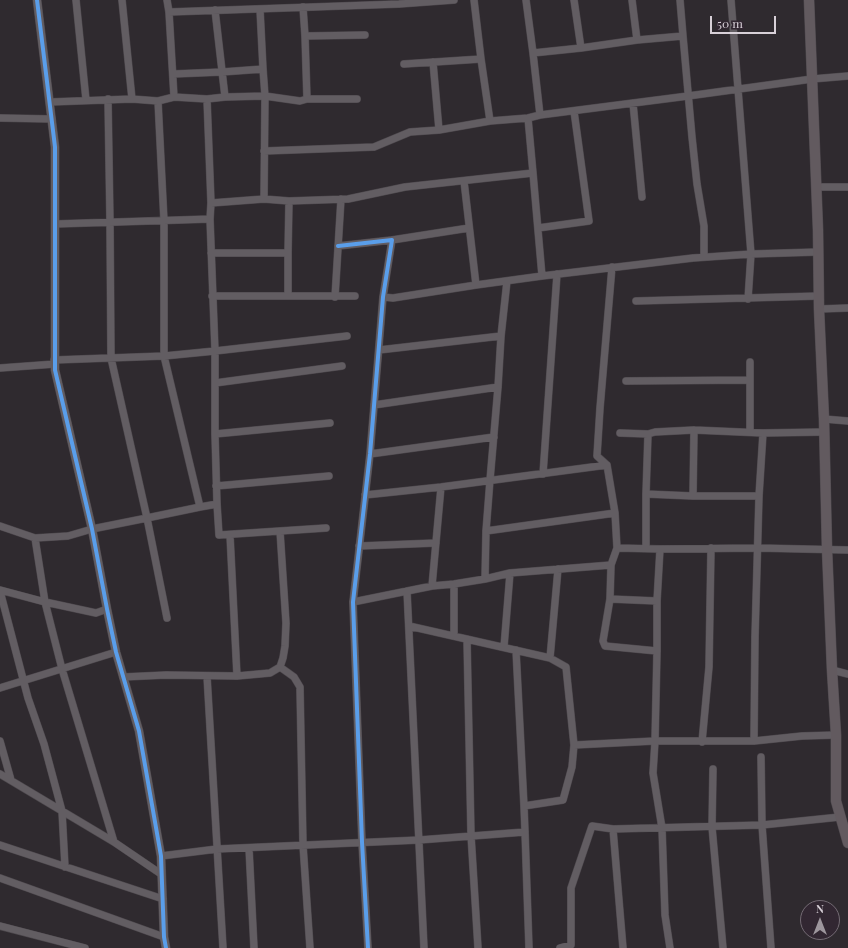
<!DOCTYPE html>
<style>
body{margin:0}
#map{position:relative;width:848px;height:948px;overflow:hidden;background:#2f2a2f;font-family:"Playfair Display",serif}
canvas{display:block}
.north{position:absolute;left:800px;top:900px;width:40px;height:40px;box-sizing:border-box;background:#322732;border:1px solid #746b74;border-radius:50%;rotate:0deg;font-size:11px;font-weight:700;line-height:16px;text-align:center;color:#d8d0d8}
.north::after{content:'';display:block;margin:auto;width:14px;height:18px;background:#9d969d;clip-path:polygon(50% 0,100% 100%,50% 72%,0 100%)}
.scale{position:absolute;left:710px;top:16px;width:66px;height:18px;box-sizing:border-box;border:2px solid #d8d0d8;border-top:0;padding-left:5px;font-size:12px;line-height:14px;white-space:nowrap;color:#d8d0d8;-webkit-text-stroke:3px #322732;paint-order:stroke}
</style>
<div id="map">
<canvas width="848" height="948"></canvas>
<div class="north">N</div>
<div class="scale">50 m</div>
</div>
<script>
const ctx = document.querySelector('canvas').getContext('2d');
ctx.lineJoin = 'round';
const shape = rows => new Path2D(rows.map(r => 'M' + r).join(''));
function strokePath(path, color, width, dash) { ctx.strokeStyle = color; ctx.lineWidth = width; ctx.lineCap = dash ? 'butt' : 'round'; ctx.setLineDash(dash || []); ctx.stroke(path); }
const minor = shape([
 [76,0,86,100],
 [122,0,132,99,158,101,174,97,169,12,399,4,454,0],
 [167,0,169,12],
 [526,0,533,53,540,115,688,96,812,79,848,76],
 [632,0,637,40],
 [731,0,751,254,818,252],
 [303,7,305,36,365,35],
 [215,10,225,97],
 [305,36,307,99],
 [683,36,692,137,697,184,704,226,704,257],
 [581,48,637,40,683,36,680,0],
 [533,53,581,48,574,0],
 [481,59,490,121],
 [433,62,439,130],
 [404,64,481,59,474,0],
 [263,69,265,96,300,101,307,99,357,99],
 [173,74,222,72,263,69,260,9],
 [207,99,211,203],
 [158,101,164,221,164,356,200,507,147,518,167,618],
 [50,102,132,99],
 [633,103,642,197],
 [0,118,52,119],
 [264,151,374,147,410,132,439,130,490,121,528,118,540,115],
 [533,173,542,276,693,258,751,254,748,299],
 [464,181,476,285,542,276],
 [816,187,848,187],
 [264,199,289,201,348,199,405,187,533,173,528,118],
 [210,219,215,351,347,336],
 [55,224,210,219,211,203,264,199,265,96,225,97,207,99,174,97],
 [538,228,589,221,574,111],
 [392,240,469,228],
 [338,246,392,240,383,297,370,454,353,602,362,842,368,948],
 [211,253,288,253,289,201],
 [212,296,355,296],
 [288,296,288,253],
 [335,297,341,199],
 [383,297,393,298,476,285],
 [636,301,819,296],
 [819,309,848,308],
 [379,350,501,336],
 [54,360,164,356,215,351,215,383,342,366],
 [750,362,750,380],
 [0,368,55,364],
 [626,381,750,380,750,432],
 [215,383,215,434,330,423],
 [374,405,498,387],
 [824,419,848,421],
 [620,433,648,434],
 [370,454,494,437],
 [543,474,557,274],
 [216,486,329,476],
 [646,494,648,434,655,432,694,430],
 [365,495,441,487,607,465],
 [693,496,759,496],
 [200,507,217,504,215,434],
 [0,526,35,538,68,536,92,529,147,518,111,358,110,222,108,99],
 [280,531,326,528],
 [486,531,615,513],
 [230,535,237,676],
 [35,538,45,602,62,669,114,842],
 [359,546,436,543],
 [617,548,660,549,758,548,848,550],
 [646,548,646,494,693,496,694,430,763,433],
 [660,549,657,601,657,651,655,741,653,773,662,828,665,915,670,948],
 [611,565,610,599,603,641,605,646,657,651],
 [485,579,486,531,490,480,498,387,501,336,507,281],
 [432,586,441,487],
 [0,590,45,602,96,613,107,609],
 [0,591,28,698,44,744,62,811,65,867],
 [407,591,424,948],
 [610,599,657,601],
 [353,602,432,586,454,584,485,579,510,573,611,565,617,548,615,513,607,465,597,456,600,408,612,267],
 [409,626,550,658,566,667,574,745],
 [454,635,454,584],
 [467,639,471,835,478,948],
 [504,647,510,573],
 [516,650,524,806],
 [550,658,558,569],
 [280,667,294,677,300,687,303,845,310,948],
 [832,670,848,674],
 [207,676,223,948],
 [123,677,166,675,237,676,270,673,280,667,283,658,285,646,286,623,280,531,219,535,217,504],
 [0,688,116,652],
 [0,741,11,780],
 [754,741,755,637,759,496,763,433,824,432],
 [702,742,709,667,711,548],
 [761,757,762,825,771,948],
 [713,769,712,827,723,948],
 [0,774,114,842,161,874],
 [613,829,623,948],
 [525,832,529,948],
 [0,845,163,899],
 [249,848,254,948],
 [161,856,217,849,419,840,525,832,524,806,563,800,572,767,574,745,655,741,754,741,802,736,836,735],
 [0,878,164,937],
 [0,926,85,948],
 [560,948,571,945,571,888,592,826,613,829,762,825,840,817]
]);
const tertiary = shape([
 [37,0,55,147,55,370,92,529,107,609,116,652,139,731,161,856,164,937,166,948]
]);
const secondary = shape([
 [809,0,818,230,819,309,824,419,827,549,832,670,836,735,836,801,848,843]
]);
const cycleway = shape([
 [37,0,55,147,55,370,92,529,107,609,116,652,139,731,161,856,164,937,166,948],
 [338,246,392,240,383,297,370,454,353,602,362,842,368,948]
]);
strokePath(minor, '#4d484d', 8);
strokePath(tertiary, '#4d484d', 9);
strokePath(secondary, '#4d484d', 11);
strokePath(minor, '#625d62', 7);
strokePath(tertiary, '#625d62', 8);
strokePath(secondary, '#625a5f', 10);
strokePath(cycleway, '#5a9eea', 4);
</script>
